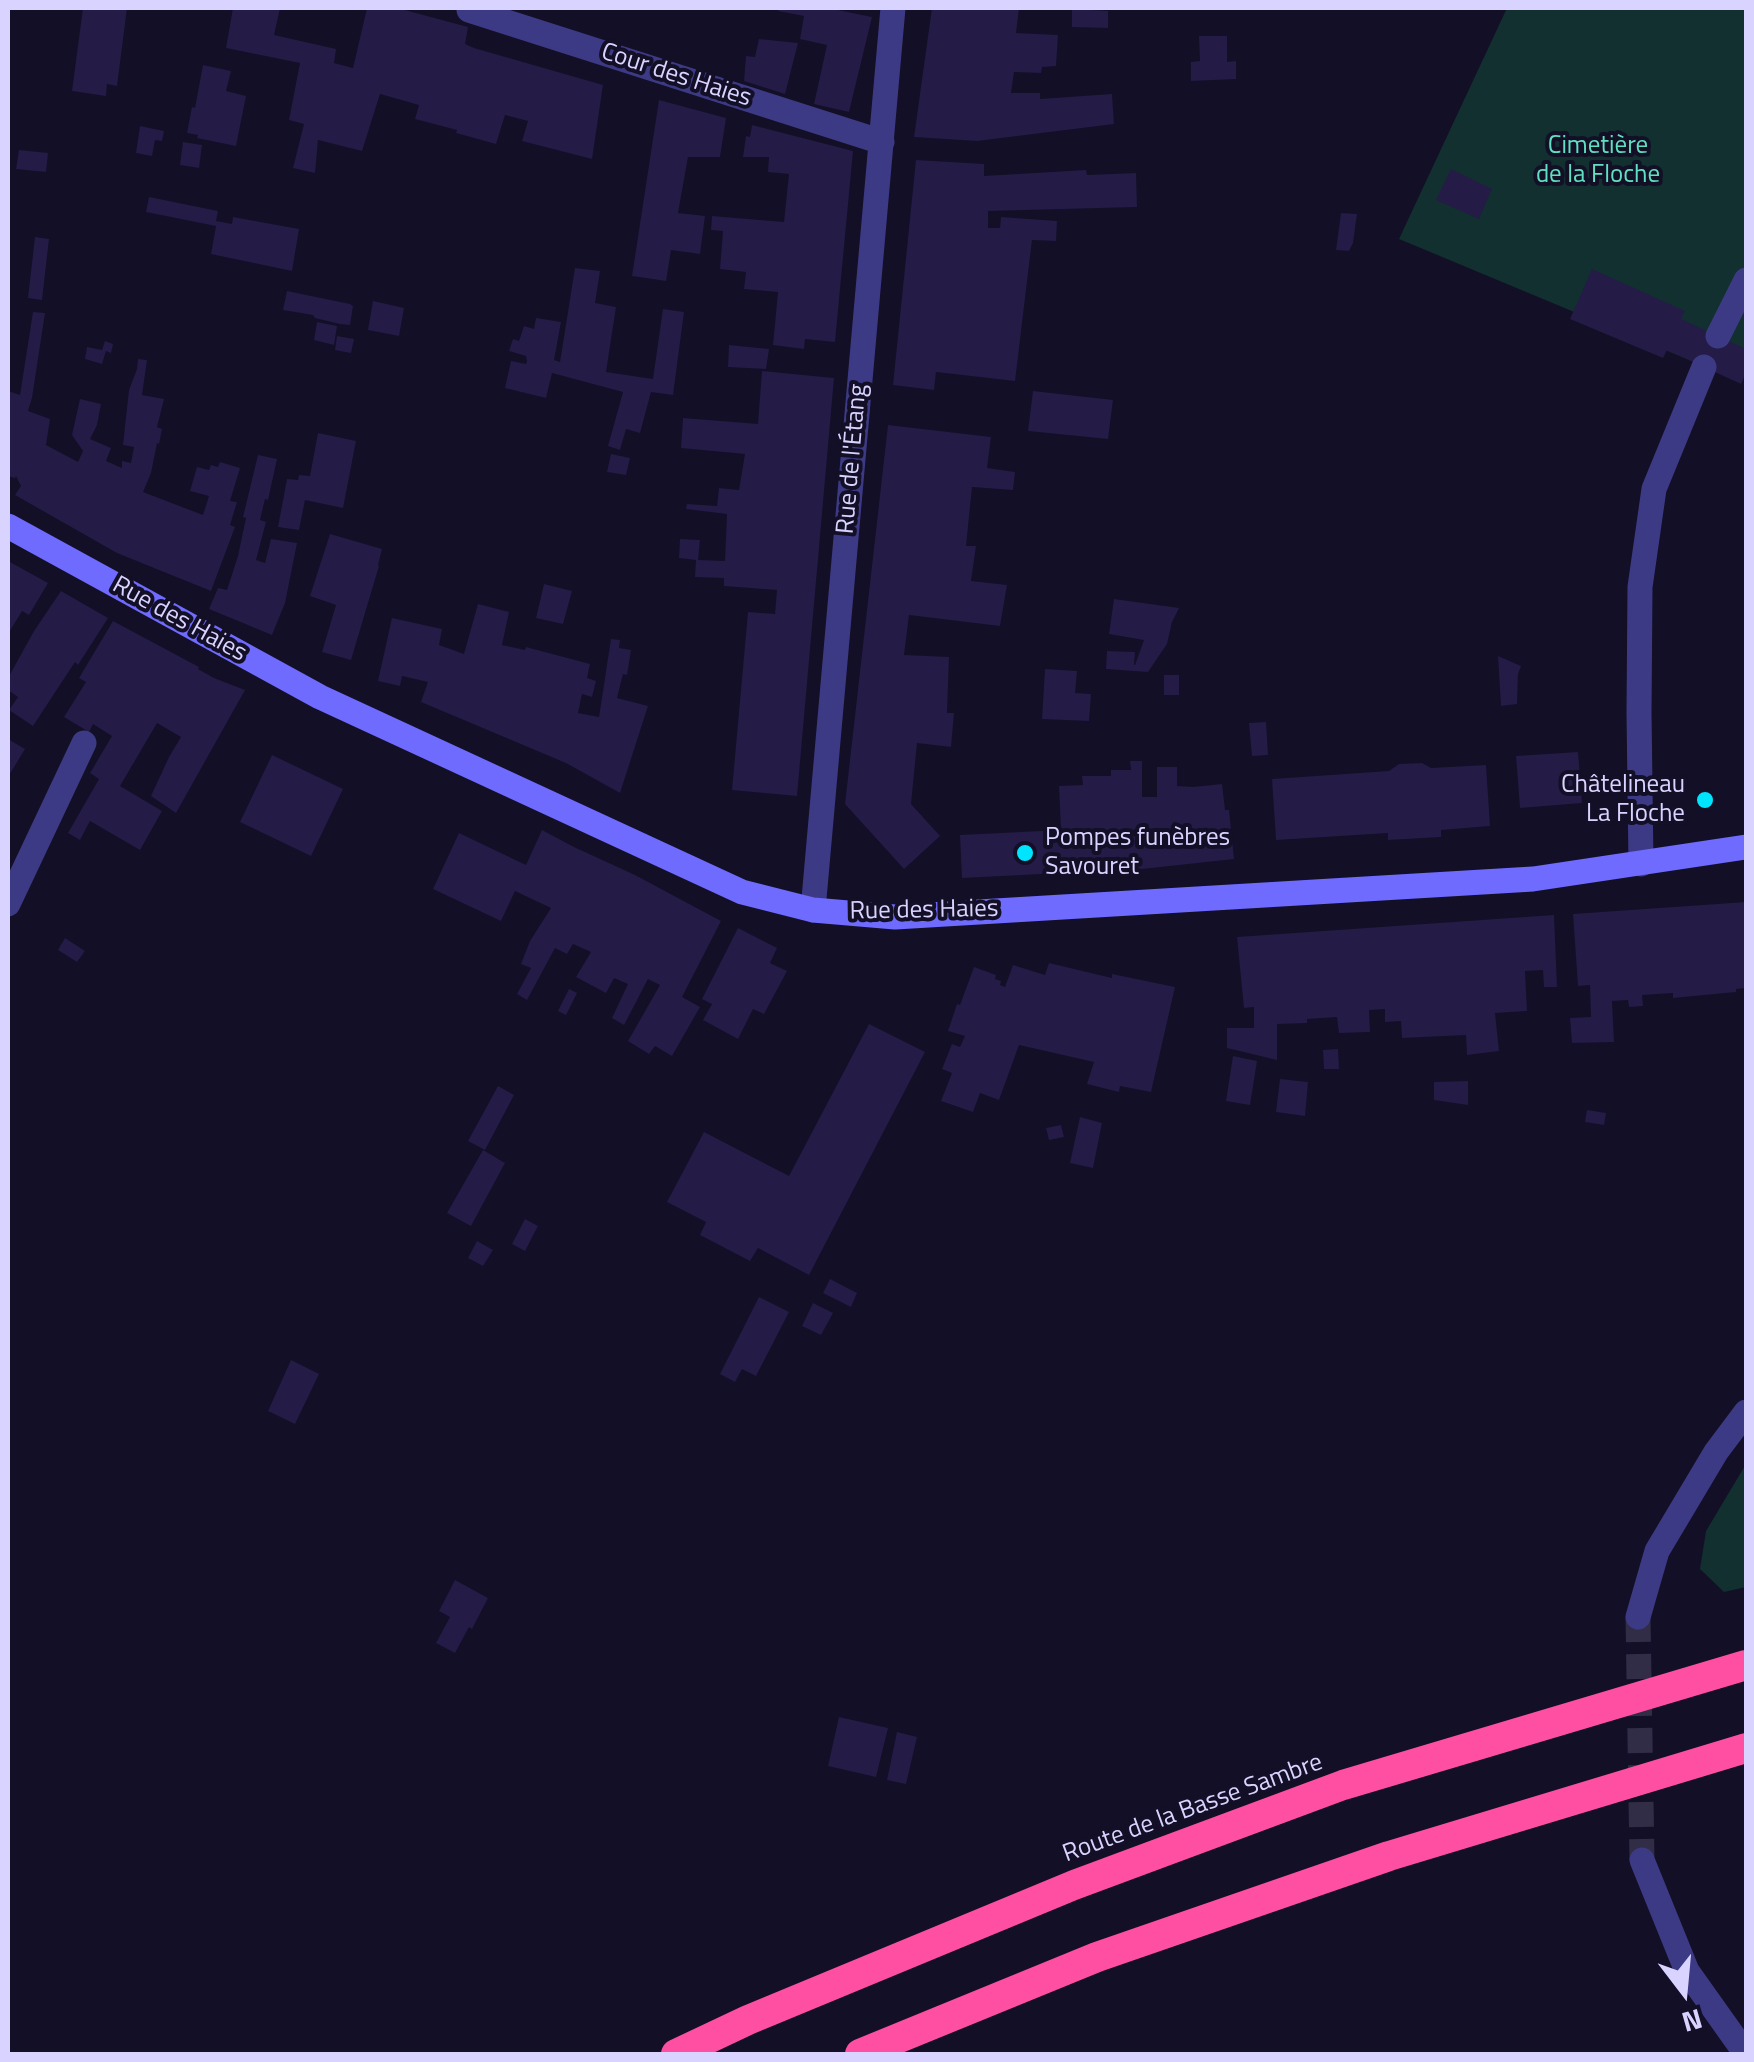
<!DOCTYPE html>
<meta charset="utf-8">
<style>
body{margin:0}
#map{position:relative;width:1754px;height:2062px;overflow:hidden;background:#130f26;font-family:"Titillium Web",sans-serif}
canvas{display:block}
.frame{position:absolute;inset:0;border:10px solid #d9d4ff;pointer-events:none}
.north{position:absolute;left:1634px;top:1942px;width:100px;height:100px;-webkit-text-stroke:8px #130f26;paint-order:stroke;rotate:164deg;font-size:28px;font-weight:700;line-height:40px;text-align:center;color:#d9d4ff}
.north::after{content:'';display:block;margin:auto;width:35px;height:45px;background:#d9d4ff;clip-path:polygon(50% 0,100% 100%,50% 72%,0 100%)}
</style>
<div id="map">
<canvas width="1754" height="2062"></canvas>
<div class="frame"></div>
<div class="north">N</div>
</div>
<script>
const ctx = document.querySelector('canvas').getContext('2d');
ctx.lineJoin = 'round';
function fill(path, color) { ctx.fillStyle = color; ctx.fill(path, 'evenodd'); }
const shape = rows => new Path2D(rows.map(r => 'M' + r).join(''));
function strokePath(path, color, width, dash) { ctx.strokeStyle = color; ctx.lineWidth = width; ctx.lineCap = dash ? 'butt' : 'round'; ctx.setLineDash(dash || []); ctx.stroke(path); }
function label(font, color, halo, rows, align = 'center') {
  ctx.font = font + ' "Titillium Web",sans-serif'; ctx.lineWidth = 8; ctx.setLineDash([]); ctx.textBaseline = 'middle'; ctx.strokeStyle = halo; ctx.fillStyle = color; for (const [text, x, y, turn = 0] of rows) {
    ctx.save(); ctx.translate(x, y); ctx.rotate((+turn || 0) * Math.PI / 180); ctx.textAlign = isNaN(turn) ? turn : align; if (halo) ctx.strokeText(text, 0, 0); ctx.fillText(text, 0, 0); ctx.restore();
  }
}
const green = shape([
 [1507,8,1746,8,1746,370,1742,382,1399,239],
 [1746,1464,1746,1587,1724,1592,1700,1569,1706,1531]
]);
const building = shape([
 [83,8,127,8,117,86,107,84,106,96,72,91],
 [233,8,280,8,274,35,336,49,334,63,353,68,367,8,402,8,401,9,468,27,465,44,474,48,603,85,592,159,522,141,528,121,505,115,496,144,456,133,457,130,415,119,419,105,380,94,362,151,318,140,315,173,293,168,304,124,289,120,300,63,226,48],
 [779,8,828,8,872,17,849,112,814,104,827,45,800,39,804,16,778,11],
 [932,8,1019,8,1016,33,1058,35,1056,66,1042,67,1041,73,1014,72,1011,93,1040,93,1040,99,1112,94,1114,124,977,141,914,137],
 [1072,9,1108,11,1108,28,1072,27],
 [1199,36,1227,36,1227,62,1236,61,1236,79,1191,81,1191,62,1200,61],
 [759,39,798,43,785,94,744,81,746,56,755,57],
 [203,65,231,71,226,91,246,96,236,146,197,138,198,135,187,133,192,107,195,108],
 [659,100,726,118,720,157,688,157,678,213,705,216,700,254,671,250,666,281,632,276],
 [752,125,853,151,835,342,805,339,804,349,773,345,778,292,744,289,746,272,720,269,723,231,711,230,712,216,784,222,789,174,768,172,769,157,743,157,746,136,750,137],
 [140,126,164,131,162,141,155,140,152,156,136,153],
 [183,142,202,145,199,168,180,165],
 [19,150,48,153,46,172,16,169],
 [916,160,984,164,984,176,1086,170,1087,175,1136,173,1137,207,988,211,988,228,1000,228,1001,217,1057,221,1056,241,1032,240,1015,381,936,372,934,390,893,385],
 [1451,169,1492,189,1479,219,1436,200],
 [149,197,218,211,216,221,232,224,233,217,299,229,292,271,211,254,216,226,146,212],
 [1341,213,1357,214,1353,243,1349,251,1336,250],
 [35,237,49,239,42,300,28,298],
 [575,268,600,271,595,303,616,307,606,372,653,379,663,309,684,312,673,395,651,392,640,433,626,429,620,450,608,446,623,392,552,373,546,398,505,388,511,361,526,364,527,361,526,356,509,351,513,339,519,341,524,326,534,329,536,318,561,322,554,360,560,362],
 [1592,269,1685,311,1681,319,1746,349,1746,372,1741,384,1667,350,1663,358,1570,319],
 [287,291,350,304,353,306,350,325,340,324,315,318,313,315,283,310],
 [373,301,404,308,399,336,368,330],
 [33,312,45,313,32,398,28,411,50,419,46,445,78,462,83,451,72,435,80,399,101,404,97,425,90,439,111,448,106,461,122,468,122,461,131,463,134,447,123,445,129,390,137,369,138,359,147,360,142,395,164,399,157,427,162,429,159,444,157,443,151,473,143,492,203,515,209,496,190,491,197,467,209,470,211,465,218,467,220,462,240,468,230,501,237,502,230,525,235,527,211,591,117,553,15,495,21,486,16,476,15,478,8,476,8,391,20,395],
 [317,322,337,326,334,345,314,340],
 [337,336,354,339,351,353,335,350],
 [105,341,113,344,111,353,106,351,102,364,85,359,87,347,102,350],
 [729,345,769,349,766,369,728,367],
 [762,371,834,378,797,796,732,790,748,612,775,614,777,590,724,586,724,578,695,577,696,560,679,558,680,539,700,540,698,560,725,561,727,514,686,509,687,504,717,506,719,488,739,490,745,454,681,448,683,418,758,424],
 [1033,391,1113,400,1108,439,1028,431],
 [888,425,991,437,987,468,1015,472,1013,490,972,487,966,546,976,546,971,581,1007,585,1000,626,909,615,904,655,949,657,947,713,954,713,951,747,917,743,911,804,940,836,904,869,845,804],
 [318,433,356,441,343,508,305,500,299,530,278,527,287,479,298,480,299,475,310,476],
 [611,454,630,458,626,475,607,472],
 [258,455,277,459,268,500,265,499,260,520,266,522,256,560,265,563,271,539,297,543,285,603,272,635,209,609,218,588,227,590,238,556,246,518,243,517],
 [330,534,382,549,378,565,379,566,351,660,322,652,336,605,310,596],
 [8,561,48,583,29,615,22,611,8,634],
 [544,584,572,591,563,624,536,618],
 [61,591,108,618,78,665,75,662,33,726,9,710,18,697,8,690,8,678,34,631],
 [1114,599,1179,608,1172,622,1167,644,1148,672,1106,669,1107,651,1135,652,1134,665,1135,665,1144,640,1109,634],
 [478,604,509,612,502,645,525,650,526,647,590,664,587,678,596,681,592,697,582,694,578,713,599,717,611,639,620,640,619,648,631,650,627,675,623,674,617,698,648,706,620,793,566,763,421,702,428,682,402,676,400,686,378,681,392,618,442,629,439,645,464,654],
 [113,621,199,667,198,669,214,678,245,690,176,813,151,796,169,757,181,737,157,723,120,786,162,811,140,850,90,821,80,840,68,833,99,779,90,773,112,736,93,724,89,732,64,717,86,682,79,678],
 [1498,656,1521,666,1518,674,1517,704,1501,706],
 [1045,669,1077,671,1075,693,1091,694,1089,721,1042,719],
 [1164,675,1179,675,1179,695,1164,695],
 [1266,722,1268,755,1252,756,1249,723],
 [8,739,25,749,8,777],
 [1578,752,1582,803,1520,808,1516,756],
 [272,755,343,789,311,856,240,822],
 [1130,761,1142,761,1142,797,1157,797,1157,767,1177,767,1177,786,1193,787,1222,784,1225,810,1229,810,1234,859,1142,869,962,878,960,835,1061,830,1059,786,1083,785,1082,776,1111,776,1111,770,1131,770],
 [1422,763,1431,768,1486,765,1490,826,1441,830,1441,837,1388,840,1388,833,1276,840,1272,779,1389,771,1399,764],
 [542,830,574,847,635,875,721,921,682,997,700,1007,672,1056,655,1046,649,1054,628,1041,660,985,648,979,624,1025,612,1018,628,984,614,978,606,993,576,977,591,952,573,944,567,954,555,948,527,1000,517,994,531,968,521,964,530,941,551,908,515,891,501,921,433,889,459,833,526,865],
 [1746,902,1746,988,1736,989,1736,992,1673,998,1673,993,1642,995,1643,1006,1629,1007,1628,1000,1612,1001,1614,1042,1572,1043,1570,1018,1591,1017,1590,985,1578,986,1573,914],
 [1554,915,1557,987,1544,987,1543,970,1525,971,1527,1011,1495,1013,1499,1051,1467,1055,1466,1035,1402,1038,1401,1021,1385,1022,1385,1009,1369,1010,1370,1032,1339,1033,1337,1017,1307,1019,1307,1023,1277,1024,1277,1060,1227,1048,1227,1028,1254,1028,1254,1007,1244,1008,1237,937],
 [738,928,777,948,770,963,787,971,764,1014,753,1009,738,1039,703,1020,712,1004,702,999],
 [65,938,85,951,77,962,58,950],
 [1049,963,1112,978,1112,974,1175,987,1151,1092,1120,1086,1119,1092,1087,1084,1094,1062,1019,1045,999,1100,980,1093,973,1112,941,1101,952,1073,942,1069,952,1044,960,1047,965,1036,948,1031,957,1004,960,1005,974,967,996,975,995,979,1001,981,1000,985,1005,987,1013,965,1045,975],
 [569,989,577,993,566,1015,558,1011],
 [869,1024,925,1052,809,1275,758,1248,750,1261,700,1235,706,1222,667,1202,704,1132,789,1176],
 [1338,1049,1339,1069,1324,1069,1323,1050],
 [1233,1056,1257,1061,1250,1105,1226,1101],
 [1280,1079,1308,1082,1305,1116,1276,1112],
 [1468,1081,1468,1105,1434,1100,1434,1082],
 [498,1086,514,1095,485,1150,468,1141],
 [1587,1110,1606,1113,1604,1125,1585,1122],
 [1080,1117,1102,1123,1093,1168,1070,1163],
 [1061,1125,1064,1137,1049,1140,1046,1128],
 [483,1150,505,1163,471,1226,447,1213],
 [525,1219,538,1226,525,1251,512,1244],
 [477,1241,493,1250,483,1266,468,1258],
 [830,1279,857,1293,851,1307,823,1293],
 [759,1297,789,1312,756,1376,742,1369,735,1382,720,1374],
 [813,1303,833,1313,821,1335,802,1326],
 [291,1360,319,1374,295,1424,268,1411],
 [455,1580,488,1598,472,1629,469,1627,455,1653,436,1643,450,1617,439,1611],
 [839,1717,888,1728,876,1777,828,1766],
 [897,1732,917,1737,906,1784,887,1780]
]);
const streetTunnel = shape([
 [1638,1617,1642,1860]
]);
const lane = shape([
 [1718,336,1746,280],
 [1641,864,1639,712,1640,587,1654,489,1704,367],
 [8,904,84,743]
]);
const street = shape([
 [469,10,882,142],
 [813,910,893,8],
 [1638,1617,1657,1551,1716,1452,1746,1412],
 [1642,1860,1687,1971,1746,2054]
]);
const secondary = shape([
 [8,526,320,697,742,892,813,910,895,917,1533,879,1746,847]
]);
const highway = shape([
 [676,2054,748,2020,1074,1885,1343,1785,1746,1665],
 [860,2054,1097,1957,1389,1856,1746,1748]
]);
const markers = [
 [1705,800,10,"#00e5ff"],
 [1025,853,10,"#00e5ff"]
];
const streetNames = [
 ["Cour des Haies",676,76,18],
 ["Rue de l'Étang",853,459,-85],
 ["Rue des Haies",179,620,29],
 ["Rue des Haies",924,911,-1],
 ["Route de la Basse Sambre",1193,1809,-20]
];
const parkNames = [
 ["Cimetière",1598,147],
 ["de la Floche",1598,176]
];
const poiNames = [
 ["Châtelineau",1685,786],
 ["La Floche",1685,815],
 ["Pompes funèbres",1045,839,"left"],
 ["Savouret",1045,868,"left"]
];
fill(green, '#12302f');
fill(building, '#241b47');
strokePath(streetTunnel, '#312d47', 25, [25, 12]);
strokePath(lane, '#3d3a85', 25);
strokePath(street, '#3d3a85', 25);
strokePath(secondary, '#6f6bff', 25);
strokePath(highway, '#ff4fa3', 30);
for (const [x, y, r, color] of markers) { const dot = new Path2D(); dot.arc(x, y, r, 0, 2 * Math.PI); ctx.fillStyle = color; ctx.fill(dot); strokePath(dot, '#130f26', 4); }
label('25px', '#d9d4ff', '#130f26', streetNames);
label('25px', '#5fe0c0', '#130f26', parkNames);
label('25px', '#d9d4ff', '#130f26', poiNames, 'right');
</script>
